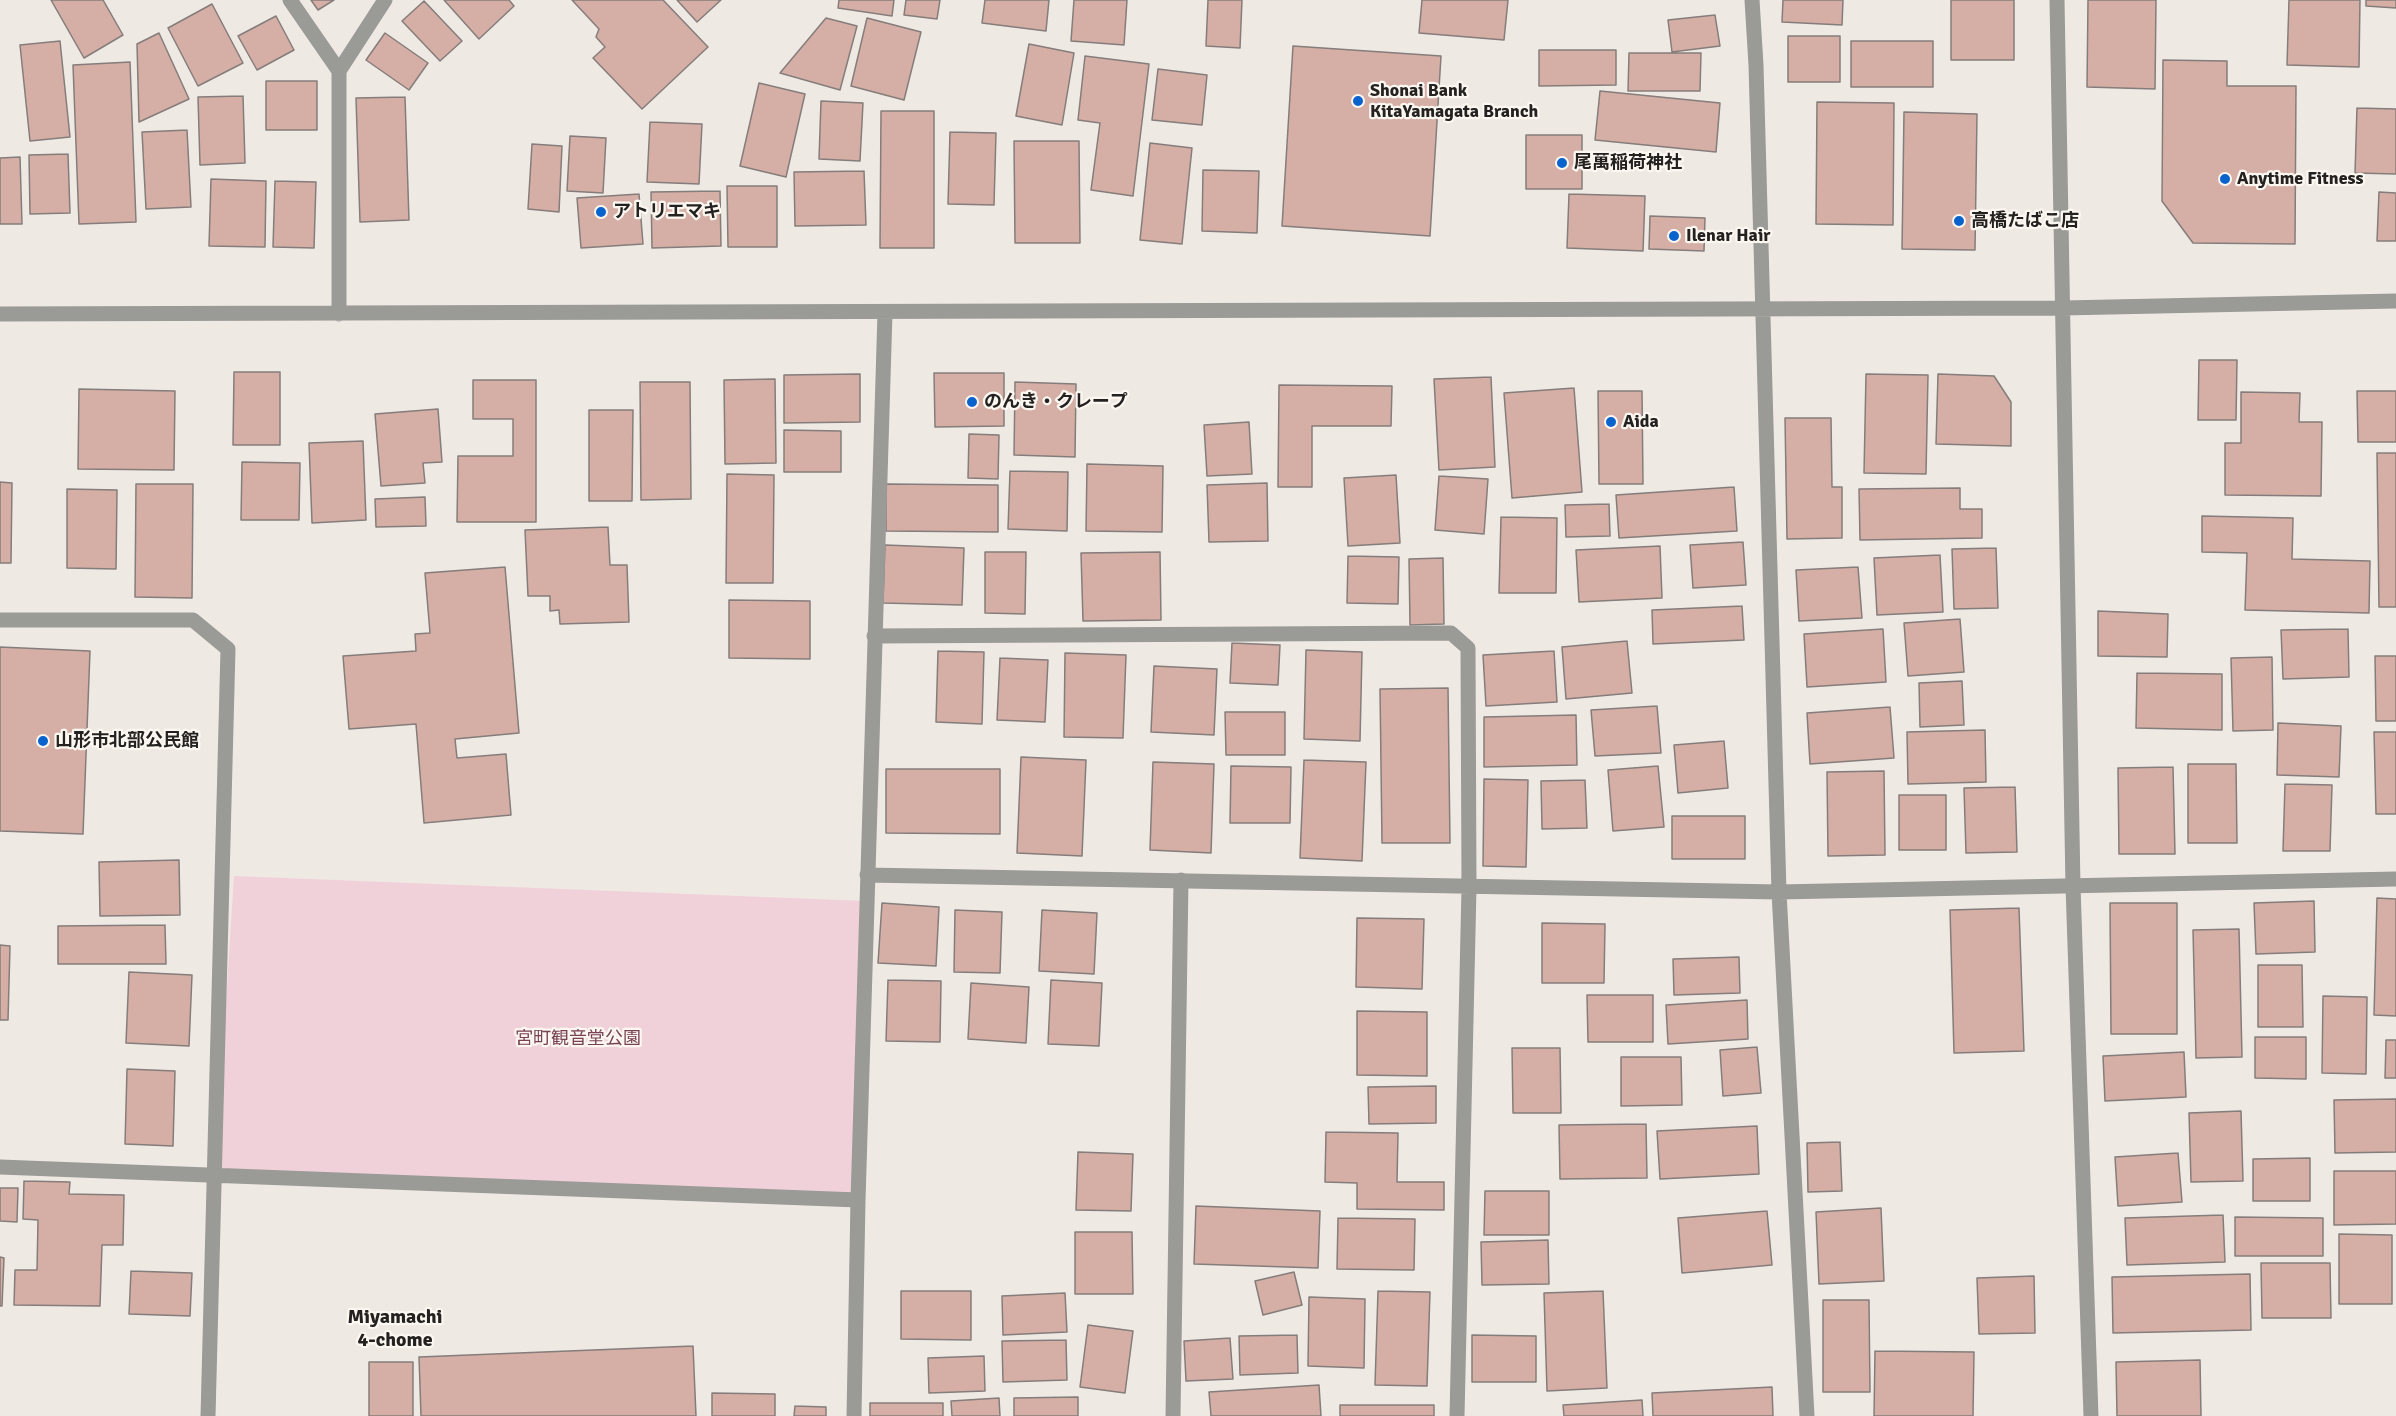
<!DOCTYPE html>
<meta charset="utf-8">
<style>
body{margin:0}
canvas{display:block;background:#efe9e4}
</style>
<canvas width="2396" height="1416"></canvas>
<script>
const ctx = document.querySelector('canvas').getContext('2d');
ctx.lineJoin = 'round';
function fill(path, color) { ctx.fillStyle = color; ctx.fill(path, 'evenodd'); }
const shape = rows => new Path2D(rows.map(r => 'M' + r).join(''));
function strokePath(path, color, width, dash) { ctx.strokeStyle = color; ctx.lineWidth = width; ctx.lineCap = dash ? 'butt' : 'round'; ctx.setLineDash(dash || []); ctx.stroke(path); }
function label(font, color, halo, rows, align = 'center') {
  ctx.font = font + ' Signika,"Noto Sans JP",sans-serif'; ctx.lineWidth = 4.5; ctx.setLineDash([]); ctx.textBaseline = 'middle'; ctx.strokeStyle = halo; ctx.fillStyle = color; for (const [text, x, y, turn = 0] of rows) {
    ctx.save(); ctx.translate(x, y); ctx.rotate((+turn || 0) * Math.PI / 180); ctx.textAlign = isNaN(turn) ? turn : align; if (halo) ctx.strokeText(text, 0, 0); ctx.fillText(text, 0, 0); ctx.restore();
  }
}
const green = shape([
 [234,876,866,901,858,1200,215,1175]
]);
const building = shape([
 [51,0,103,0,123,35,84,58,51,0],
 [311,0,334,0,318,10,311,0],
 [444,0,509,0,514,6,479,39,444,0],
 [572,0,663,0,708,47,642,109,593,58,605,47,596,37,599,29,572,0],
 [677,0,721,0,697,22,677,0],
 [839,0,894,0,892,16,838,8,839,0],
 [906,0,940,0,937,19,904,15,906,0],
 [985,0,1049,0,1046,31,982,23,985,0],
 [1074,0,1127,0,1124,45,1071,41,1074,0],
 [1208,0,1242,0,1240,48,1206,46,1208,0],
 [1422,0,1508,0,1504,40,1419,33,1422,0],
 [1783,0,1843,0,1842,25,1782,22,1783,0],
 [1951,0,2014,0,2014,60,1951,60,1951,0],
 [2088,0,2156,0,2155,89,2087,87,2088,0],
 [2289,0,2360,0,2359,67,2287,65,2289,0],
 [2366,0,2396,0,2396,8,2366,6,2366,0],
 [424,1,462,41,440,61,402,21,424,1],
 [212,4,243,63,198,86,168,28,212,4],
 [1715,15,1720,46,1672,52,1668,20,1715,15],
 [276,16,294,50,257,70,238,36,276,16],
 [826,18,857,26,840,90,780,73,826,18],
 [867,18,921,32,904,100,851,86,867,18],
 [159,33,189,99,139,122,137,44,159,33],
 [385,33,428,63,409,90,366,60,385,33],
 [1788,36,1840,36,1840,82,1788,82,1788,36],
 [60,41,70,137,30,141,20,45,60,41],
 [1851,41,1933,41,1933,87,1851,87,1851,41],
 [1029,44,1074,53,1062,125,1016,116,1029,44],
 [1293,46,1441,56,1430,236,1282,226,1293,46],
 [1539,50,1616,50,1616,85,1539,86,1539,50],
 [1629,53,1701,53,1700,91,1628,91,1629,53],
 [1085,56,1149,64,1133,196,1091,190,1100,123,1078,120,1085,56],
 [2163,60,2227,61,2227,86,2296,86,2295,244,2193,243,2162,201,2163,60],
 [130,62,136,222,79,224,73,65,130,62],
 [1158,69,1207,75,1202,125,1152,120,1158,69],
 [266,81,317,81,317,130,266,130,266,81],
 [759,83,805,94,786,177,740,166,759,83],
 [1600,91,1720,103,1716,152,1595,140,1600,91],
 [243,96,245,163,200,165,198,97,243,96],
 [405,97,409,220,360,222,356,98,405,97],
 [821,101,863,103,860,161,819,159,821,101],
 [1817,102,1894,103,1893,225,1816,224,1817,102],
 [2357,108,2396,109,2396,174,2355,173,2357,108],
 [881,111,934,111,934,248,880,248,881,111],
 [1904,112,1977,114,1975,250,1902,249,1904,112],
 [650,122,702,124,699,184,647,182,650,122],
 [187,130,191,207,146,209,142,132,187,130],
 [950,132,996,133,994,205,948,204,950,132],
 [1526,135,1582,135,1582,189,1526,189,1526,135],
 [570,136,606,138,603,193,567,191,570,136],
 [1014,141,1079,141,1080,243,1015,243,1014,141],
 [1150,143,1192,148,1182,244,1140,240,1150,143],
 [532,144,562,146,559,212,528,209,532,144],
 [68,154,70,213,30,214,29,155,68,154],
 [20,157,22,224,0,224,0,158,20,157],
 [1203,170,1259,171,1257,233,1202,231,1203,170],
 [864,171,866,225,795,226,794,172,864,171],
 [211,179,266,181,265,247,209,246,211,179],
 [275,181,316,182,314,248,273,247,275,181],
 [727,186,777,186,777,247,728,247,727,186],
 [720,191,721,246,652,248,651,192,720,191],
 [2379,192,2396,193,2396,241,2377,241,2379,192],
 [639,194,643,244,581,248,577,198,639,194],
 [1569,194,1645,196,1643,251,1567,248,1569,194],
 [1650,216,1705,218,1704,251,1649,249,1650,216],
 [2199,360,2237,360,2236,420,2198,420,2199,360],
 [234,372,280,372,280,445,233,445,234,372],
 [934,373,1004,373,1004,426,935,427,934,373],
 [860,374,860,422,784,423,784,375,860,374],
 [1866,374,1928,375,1926,474,1864,473,1866,374],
 [1938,374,1994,376,2011,402,2011,446,1936,444,1938,374],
 [1491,377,1495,467,1439,470,1434,379,1491,377],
 [775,379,776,463,725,464,724,380,775,379],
 [473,380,536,380,536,522,457,522,458,456,513,456,513,419,473,419,473,380],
 [640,382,690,382,691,499,641,500,640,382],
 [1015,382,1076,384,1075,457,1014,455,1015,382],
 [1279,385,1392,386,1391,426,1312,426,1312,487,1278,487,1279,385],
 [1574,388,1582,492,1512,498,1504,393,1574,388],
 [79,389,175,391,174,470,78,469,79,389],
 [1598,391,1642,391,1643,484,1599,484,1598,391],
 [2357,391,2396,391,2396,442,2358,442,2357,391],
 [2241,392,2300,393,2299,422,2322,422,2321,496,2225,495,2225,443,2241,443,2241,392],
 [438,409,442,462,423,463,425,483,381,486,375,414,438,409],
 [589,410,633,410,632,501,589,501,589,410],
 [1785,418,1831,418,1832,487,1842,487,1842,538,1787,539,1785,418],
 [1249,422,1252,474,1207,476,1204,425,1249,422],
 [784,430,841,431,841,472,784,472,784,430],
 [969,434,999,435,998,479,968,478,969,434],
 [363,441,366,520,312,523,309,443,363,441],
 [2377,453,2396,453,2396,607,2379,607,2377,453],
 [242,462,300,463,299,520,241,520,242,462],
 [1087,464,1163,466,1162,532,1086,531,1087,464],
 [1010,471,1068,472,1067,531,1008,529,1010,471],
 [727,474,774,475,773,583,726,583,727,474],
 [1396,475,1400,543,1348,546,1344,478,1396,475],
 [1439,476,1488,479,1484,534,1435,530,1439,476],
 [0,482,12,483,11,563,0,563,0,482],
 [1267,483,1268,541,1209,542,1207,485,1267,483],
 [136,484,193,484,192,598,135,597,136,484],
 [886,484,998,485,998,532,886,531,886,484],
 [1734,487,1737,531,1619,538,1616,495,1734,487],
 [1960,488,1960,509,1982,509,1982,538,1860,540,1859,489,1960,488],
 [67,489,117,490,116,569,67,568,67,489],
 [425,497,426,526,376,527,375,499,425,497],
 [1609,504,1610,536,1566,537,1565,505,1609,504],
 [2202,516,2293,518,2292,559,2370,561,2369,613,2245,610,2247,553,2202,552,2202,516],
 [1501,517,1557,518,1556,593,1499,593,1501,517],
 [608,527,610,565,627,565,629,622,560,624,559,610,550,611,550,596,528,596,525,530,608,527],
 [1743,542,1746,585,1693,588,1690,545,1743,542],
 [885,545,964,548,962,605,883,603,885,545],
 [1660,546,1662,598,1579,602,1576,550,1660,546],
 [1996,548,1998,608,1954,609,1952,549,1996,548],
 [985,552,1026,552,1025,614,985,613,985,552],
 [1160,552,1161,620,1083,621,1081,553,1160,552],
 [1940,555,1943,612,1877,615,1874,558,1940,555],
 [1348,556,1399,557,1398,604,1347,603,1348,556],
 [1443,558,1444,624,1410,625,1409,559,1443,558],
 [505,567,519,733,455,739,457,758,506,754,511,815,424,823,416,724,349,729,343,656,416,651,415,634,430,633,425,573,505,567],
 [1858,567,1862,618,1799,621,1796,570,1858,567],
 [729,600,810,601,810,659,729,658,729,600],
 [1742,606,1744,640,1653,644,1652,610,1742,606],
 [2098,611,2168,614,2167,657,2098,656,2098,611],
 [1960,619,1964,672,1908,676,1904,623,1960,619],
 [1883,629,1886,682,1807,687,1804,634,1883,629],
 [2348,629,2349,677,2283,679,2281,630,2348,629],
 [1627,641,1632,693,1566,699,1562,647,1627,641],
 [1232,643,1280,645,1278,685,1230,683,1232,643],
 [0,647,90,651,83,834,0,831,0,647],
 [1306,650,1362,652,1360,741,1304,739,1306,650],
 [938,651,984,652,982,724,936,722,938,651],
 [1554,651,1557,702,1486,706,1483,655,1554,651],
 [1065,653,1126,655,1123,738,1064,737,1065,653],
 [2375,656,2396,656,2396,721,2376,721,2375,656],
 [2272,657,2273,730,2233,731,2231,658,2272,657],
 [1000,658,1048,660,1045,722,997,720,1000,658],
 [1154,666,1217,669,1214,735,1151,732,1154,666],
 [2137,673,2222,674,2222,730,2136,728,2137,673],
 [1962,681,1964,725,1920,727,1919,683,1962,681],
 [1448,688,1450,843,1382,843,1380,689,1448,688],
 [1657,706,1661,753,1595,756,1591,710,1657,706],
 [1890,707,1894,758,1810,764,1807,713,1890,707],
 [1225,712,1285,712,1285,755,1226,755,1225,712],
 [1576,715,1577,765,1484,767,1484,717,1576,715],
 [2278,723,2341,726,2339,777,2277,775,2278,723],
 [1985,730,1986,782,1908,784,1907,732,1985,730],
 [2374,732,2396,732,2396,814,2376,814,2374,732],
 [1724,741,1728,788,1678,793,1674,745,1724,741],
 [1021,757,1086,760,1082,856,1017,853,1021,757],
 [1304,760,1366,762,1362,861,1300,858,1304,760],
 [1153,762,1214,764,1211,853,1150,850,1153,762],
 [2188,764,2236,764,2237,843,2188,843,2188,764],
 [1231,766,1291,767,1290,823,1230,823,1231,766],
 [1658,766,1664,827,1613,831,1608,770,1658,766],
 [2173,767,2175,854,2119,854,2118,768,2173,767],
 [886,769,1000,769,1000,834,886,833,886,769],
 [1884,771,1885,855,1828,856,1827,772,1884,771],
 [1484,779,1528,780,1526,867,1483,866,1484,779],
 [1585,780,1587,828,1542,829,1541,781,1585,780],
 [2285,784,2332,785,2330,851,2283,851,2285,784],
 [2015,787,2017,852,1966,853,1964,788,2015,787],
 [1899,795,1946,795,1946,850,1899,850,1899,795],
 [1672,816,1745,816,1745,859,1672,859,1672,816],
 [179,860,180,915,100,916,99,862,179,860],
 [2377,898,2396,899,2396,1016,2374,1015,2377,898],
 [2314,901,2315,952,2256,954,2254,903,2314,901],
 [882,903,939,907,936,966,878,963,882,903],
 [2110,903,2177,903,2177,1034,2111,1034,2110,903],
 [2019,908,2024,1051,1954,1053,1950,910,2019,908],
 [955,910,1002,912,1000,973,954,972,955,910],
 [1042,910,1097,913,1094,974,1039,971,1042,910],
 [1357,918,1424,919,1422,989,1356,987,1357,918],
 [1542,923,1605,924,1604,983,1542,983,1542,923],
 [165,925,166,964,58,964,58,926,165,925],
 [2239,929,2242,1057,2196,1058,2193,930,2239,929],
 [0,945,10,946,8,1020,0,1020,0,945],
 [1739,957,1740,993,1674,995,1673,959,1739,957],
 [2258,965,2302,965,2303,1027,2258,1027,2258,965],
 [129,972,192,975,189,1046,126,1043,129,972],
 [888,980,941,981,940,1042,886,1041,888,980],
 [1051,980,1102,983,1099,1046,1048,1044,1051,980],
 [971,983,1029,987,1026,1043,968,1039,971,983],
 [1587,995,1653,995,1653,1042,1588,1042,1587,995],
 [2323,996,2367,997,2366,1074,2322,1073,2323,996],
 [1747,1000,1748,1039,1668,1044,1666,1005,1747,1000],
 [1357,1011,1427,1012,1427,1076,1357,1075,1357,1011],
 [2255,1037,2306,1037,2306,1079,2255,1078,2255,1037],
 [2386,1040,2396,1040,2396,1078,2385,1078,2386,1040],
 [1757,1047,1761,1093,1723,1096,1720,1050,1757,1047],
 [1512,1048,1560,1048,1561,1113,1513,1113,1512,1048],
 [2184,1052,2186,1097,2105,1101,2103,1056,2184,1052],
 [1621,1057,1681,1057,1682,1105,1621,1106,1621,1057],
 [127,1069,175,1071,173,1146,125,1144,127,1069],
 [1436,1086,1436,1123,1369,1124,1368,1087,1436,1086],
 [2396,1099,2396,1152,2335,1153,2334,1100,2396,1099],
 [2241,1111,2243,1181,2191,1182,2189,1113,2241,1111],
 [1646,1124,1647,1178,1560,1179,1559,1125,1646,1124],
 [1757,1126,1759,1174,1660,1179,1657,1131,1757,1126],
 [1326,1132,1398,1133,1397,1182,1444,1182,1444,1210,1357,1209,1357,1183,1325,1182,1326,1132],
 [1840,1142,1842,1191,1808,1192,1807,1143,1840,1142],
 [1078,1152,1133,1154,1131,1211,1076,1210,1078,1152],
 [2178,1153,2182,1202,2118,1206,2115,1157,2178,1153],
 [2310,1158,2310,1201,2253,1201,2253,1159,2310,1158],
 [2334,1171,2396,1171,2396,1224,2334,1225,2334,1171],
 [24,1181,70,1182,69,1194,124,1195,123,1245,102,1245,100,1306,14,1305,15,1270,37,1270,38,1220,23,1219,24,1181],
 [0,1188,18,1188,17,1222,0,1221,0,1188],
 [1485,1191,1549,1191,1549,1235,1484,1235,1485,1191],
 [1196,1206,1320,1211,1318,1268,1194,1264,1196,1206],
 [1881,1208,1884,1281,1819,1284,1816,1212,1881,1208],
 [1767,1211,1772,1265,1682,1273,1678,1218,1767,1211],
 [2223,1215,2225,1262,2127,1265,2125,1218,2223,1215],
 [2235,1217,2323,1218,2323,1256,2235,1256,2235,1217],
 [1338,1218,1415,1219,1414,1270,1337,1269,1338,1218],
 [1075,1232,1132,1232,1133,1294,1075,1294,1075,1232],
 [2339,1234,2392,1235,2392,1304,2339,1304,2339,1234],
 [1548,1240,1549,1284,1482,1285,1481,1242,1548,1240],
 [0,1257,4,1258,2,1306,0,1306,0,1257],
 [2261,1263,2330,1263,2331,1318,2262,1318,2261,1263],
 [131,1271,192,1273,190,1316,129,1314,131,1271],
 [1294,1272,1302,1305,1263,1315,1255,1281,1294,1272],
 [2250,1274,2251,1330,2113,1333,2112,1277,2250,1274],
 [2034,1276,2035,1333,1979,1334,1977,1278,2034,1276],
 [901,1291,971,1291,971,1340,901,1339,901,1291],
 [1378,1291,1430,1292,1427,1386,1375,1385,1378,1291],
 [1603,1291,1607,1388,1547,1391,1544,1293,1603,1291],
 [1065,1293,1067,1332,1003,1335,1002,1296,1065,1293],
 [1309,1297,1365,1299,1364,1368,1308,1366,1309,1297],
 [1823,1300,1869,1300,1870,1392,1823,1392,1823,1300],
 [1088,1325,1133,1331,1125,1393,1080,1387,1088,1325],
 [1297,1335,1298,1373,1240,1375,1239,1336,1297,1335],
 [1472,1335,1536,1336,1536,1382,1472,1382,1472,1335],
 [1230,1338,1233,1379,1186,1381,1184,1341,1230,1338],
 [1066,1340,1067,1380,1003,1382,1002,1341,1066,1340],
 [693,1346,696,1416,421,1416,419,1357,693,1346],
 [1875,1351,1974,1352,1973,1416,1874,1416,1875,1351],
 [984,1356,985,1391,929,1393,928,1358,984,1356],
 [2200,1360,2201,1416,2117,1416,2116,1362,2200,1360],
 [369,1362,413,1362,413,1416,369,1416,369,1362],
 [1319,1385,1321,1416,1211,1416,1209,1392,1319,1385],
 [1772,1387,1773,1416,1653,1416,1652,1393,1772,1387],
 [712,1393,775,1394,775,1416,712,1416,712,1393],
 [1078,1397,1078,1416,1014,1416,1014,1398,1078,1397],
 [999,1398,1000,1416,952,1416,951,1401,999,1398],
 [1642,1400,1643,1416,1564,1416,1563,1405,1642,1400],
 [870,1403,943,1403,943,1416,870,1416,870,1403],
 [1340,1405,1434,1405,1434,1416,1340,1416,1340,1405],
 [795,1406,826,1407,826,1416,794,1416,795,1406]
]);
const minor = shape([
 [290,0,339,71,339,314],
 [1752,0,1756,65,1779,892,1807,1416],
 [2057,0,2073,886,2091,1416],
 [339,71,385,0],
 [0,314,2063,308,2396,301],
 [0,620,193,620,228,649,208,1416],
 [874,636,1451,633,1468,648,1469,888,1457,1416],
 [867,875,1779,892,2396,879],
 [0,1167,858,1200],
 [854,1416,858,1200,885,313],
 [1173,1416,1181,880]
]);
const markers = [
 [1358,101,6,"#0963cc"],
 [1562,163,6,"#0963cc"],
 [2225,179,6,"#0963cc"],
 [601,212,6,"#0963cc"],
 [1959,221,6,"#0963cc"],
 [1674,236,6,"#0963cc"],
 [972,402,6,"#0963cc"],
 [1611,422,6,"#0963cc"],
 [43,741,6,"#0963cc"]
];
const poiNames = [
 ["Shonai Bank",1370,91],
 ["KitaYamagata Branch",1370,112],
 ["尾萬稲荷神社",1574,163],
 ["Anytime Fitness",2237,179],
 ["アトリエマキ",613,212],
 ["高橋たばこ店",1971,221],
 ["Ilenar Hair",1686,236],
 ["のんき・クレープ",984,402],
 ["Aida",1623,422],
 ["山形市北部公民館",55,741]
];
const parkNames = [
 ["宮町観音堂公園",578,1039]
];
const neighbourhoodNames = [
 ["Miyamachi",395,1318],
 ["4-chome",395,1341]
];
fill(green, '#f1d1d9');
fill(building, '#d5aea5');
strokePath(building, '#857d7b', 1.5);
strokePath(minor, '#9a9a97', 15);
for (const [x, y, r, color] of markers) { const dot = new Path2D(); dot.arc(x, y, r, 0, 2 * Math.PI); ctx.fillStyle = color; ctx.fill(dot); strokePath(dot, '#fdf7f1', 2); }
label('bold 18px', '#242220', '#fdf7f1', poiNames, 'left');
label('18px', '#784254', '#fdf7f1', parkNames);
label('bold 20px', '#242220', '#fdf7f1', neighbourhoodNames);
</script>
